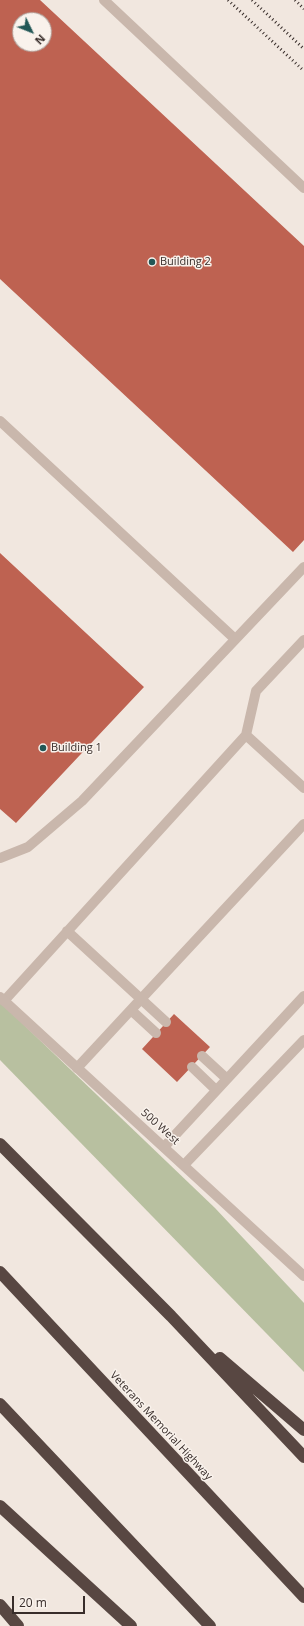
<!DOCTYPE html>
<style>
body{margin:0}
#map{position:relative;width:304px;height:1626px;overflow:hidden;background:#f1e7df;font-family:"Open Sans",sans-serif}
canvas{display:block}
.north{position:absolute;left:12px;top:12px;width:40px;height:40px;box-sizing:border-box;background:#f9f2ec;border:1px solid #aca39e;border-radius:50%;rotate:133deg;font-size:11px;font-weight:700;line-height:16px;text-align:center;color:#382d2a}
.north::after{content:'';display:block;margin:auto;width:14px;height:18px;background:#225756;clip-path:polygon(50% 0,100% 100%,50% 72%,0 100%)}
.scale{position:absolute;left:12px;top:1596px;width:73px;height:18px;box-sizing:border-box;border:2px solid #382d2a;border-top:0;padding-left:5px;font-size:12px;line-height:14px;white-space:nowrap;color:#382d2a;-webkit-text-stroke:3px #f9f2ec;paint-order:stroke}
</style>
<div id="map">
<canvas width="304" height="1626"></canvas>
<div class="north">N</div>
<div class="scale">20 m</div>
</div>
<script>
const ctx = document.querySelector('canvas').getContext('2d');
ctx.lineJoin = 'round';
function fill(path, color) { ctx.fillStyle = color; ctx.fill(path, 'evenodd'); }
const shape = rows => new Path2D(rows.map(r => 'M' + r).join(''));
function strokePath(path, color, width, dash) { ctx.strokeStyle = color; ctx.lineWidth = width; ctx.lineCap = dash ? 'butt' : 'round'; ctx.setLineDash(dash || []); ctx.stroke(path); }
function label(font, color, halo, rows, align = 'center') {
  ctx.font = font + ' "Open Sans",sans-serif'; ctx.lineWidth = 3; ctx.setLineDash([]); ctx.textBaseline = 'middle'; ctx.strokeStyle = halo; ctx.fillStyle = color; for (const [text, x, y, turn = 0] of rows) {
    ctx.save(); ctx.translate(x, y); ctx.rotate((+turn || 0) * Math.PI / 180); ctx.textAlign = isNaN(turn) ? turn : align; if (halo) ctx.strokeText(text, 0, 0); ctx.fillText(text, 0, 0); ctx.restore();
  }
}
const green = shape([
 [0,1002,215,1208,304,1303,304,1372,0,1060]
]);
const building = shape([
 [0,0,40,0,304,246,304,540,293,552,0,279],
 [20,20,44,20,44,44,20,44],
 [0,553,144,687,16,823,0,809],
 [174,1014,210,1047,177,1082,142,1049]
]);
const service = shape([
 [104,0,304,188],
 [0,421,235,639],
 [246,735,256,691,304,640],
 [0,858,28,847,82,801,304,567],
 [67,931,141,999,77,1068],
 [4,1001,246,735,304,788],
 [131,1010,156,1033],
 [166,1022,141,999,304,824],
 [202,1056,227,1079],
 [192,1067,216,1090],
 [164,1147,304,996],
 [184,1165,304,1040]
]);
const minor = shape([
 [0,997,304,1276]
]);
const motorway = shape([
 [0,1144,171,1316,304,1457],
 [0,1272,304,1597],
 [220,1358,304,1430],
 [0,1404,210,1626],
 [0,1506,131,1626],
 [0,1605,18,1626]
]);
const rail = shape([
 [228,0,304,71],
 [252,0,304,49],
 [295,0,304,9]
]);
const markers = [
 [152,262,4,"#225756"],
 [43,748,4,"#225756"]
];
const poiNames = [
 ["Building 2",160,262],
 ["Building 1",51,748]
];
const streetNames = [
 ["500 West",160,1127,42],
 ["Veterans Memorial Highway",161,1426,47]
];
fill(green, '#b8c0a0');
fill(building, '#be6251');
strokePath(service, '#c9b7ac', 10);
strokePath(minor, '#c9b7ac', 10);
strokePath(motorway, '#584742', 12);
strokePath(rail, '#382d2a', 3, [1, 3]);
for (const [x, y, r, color] of markers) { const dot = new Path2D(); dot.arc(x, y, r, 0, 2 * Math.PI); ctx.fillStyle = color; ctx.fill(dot); strokePath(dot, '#f9f2ec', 1.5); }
label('11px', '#382d2a', '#f9f2ec', poiNames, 'left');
label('11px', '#382d2a', '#f9f2ec', streetNames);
</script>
